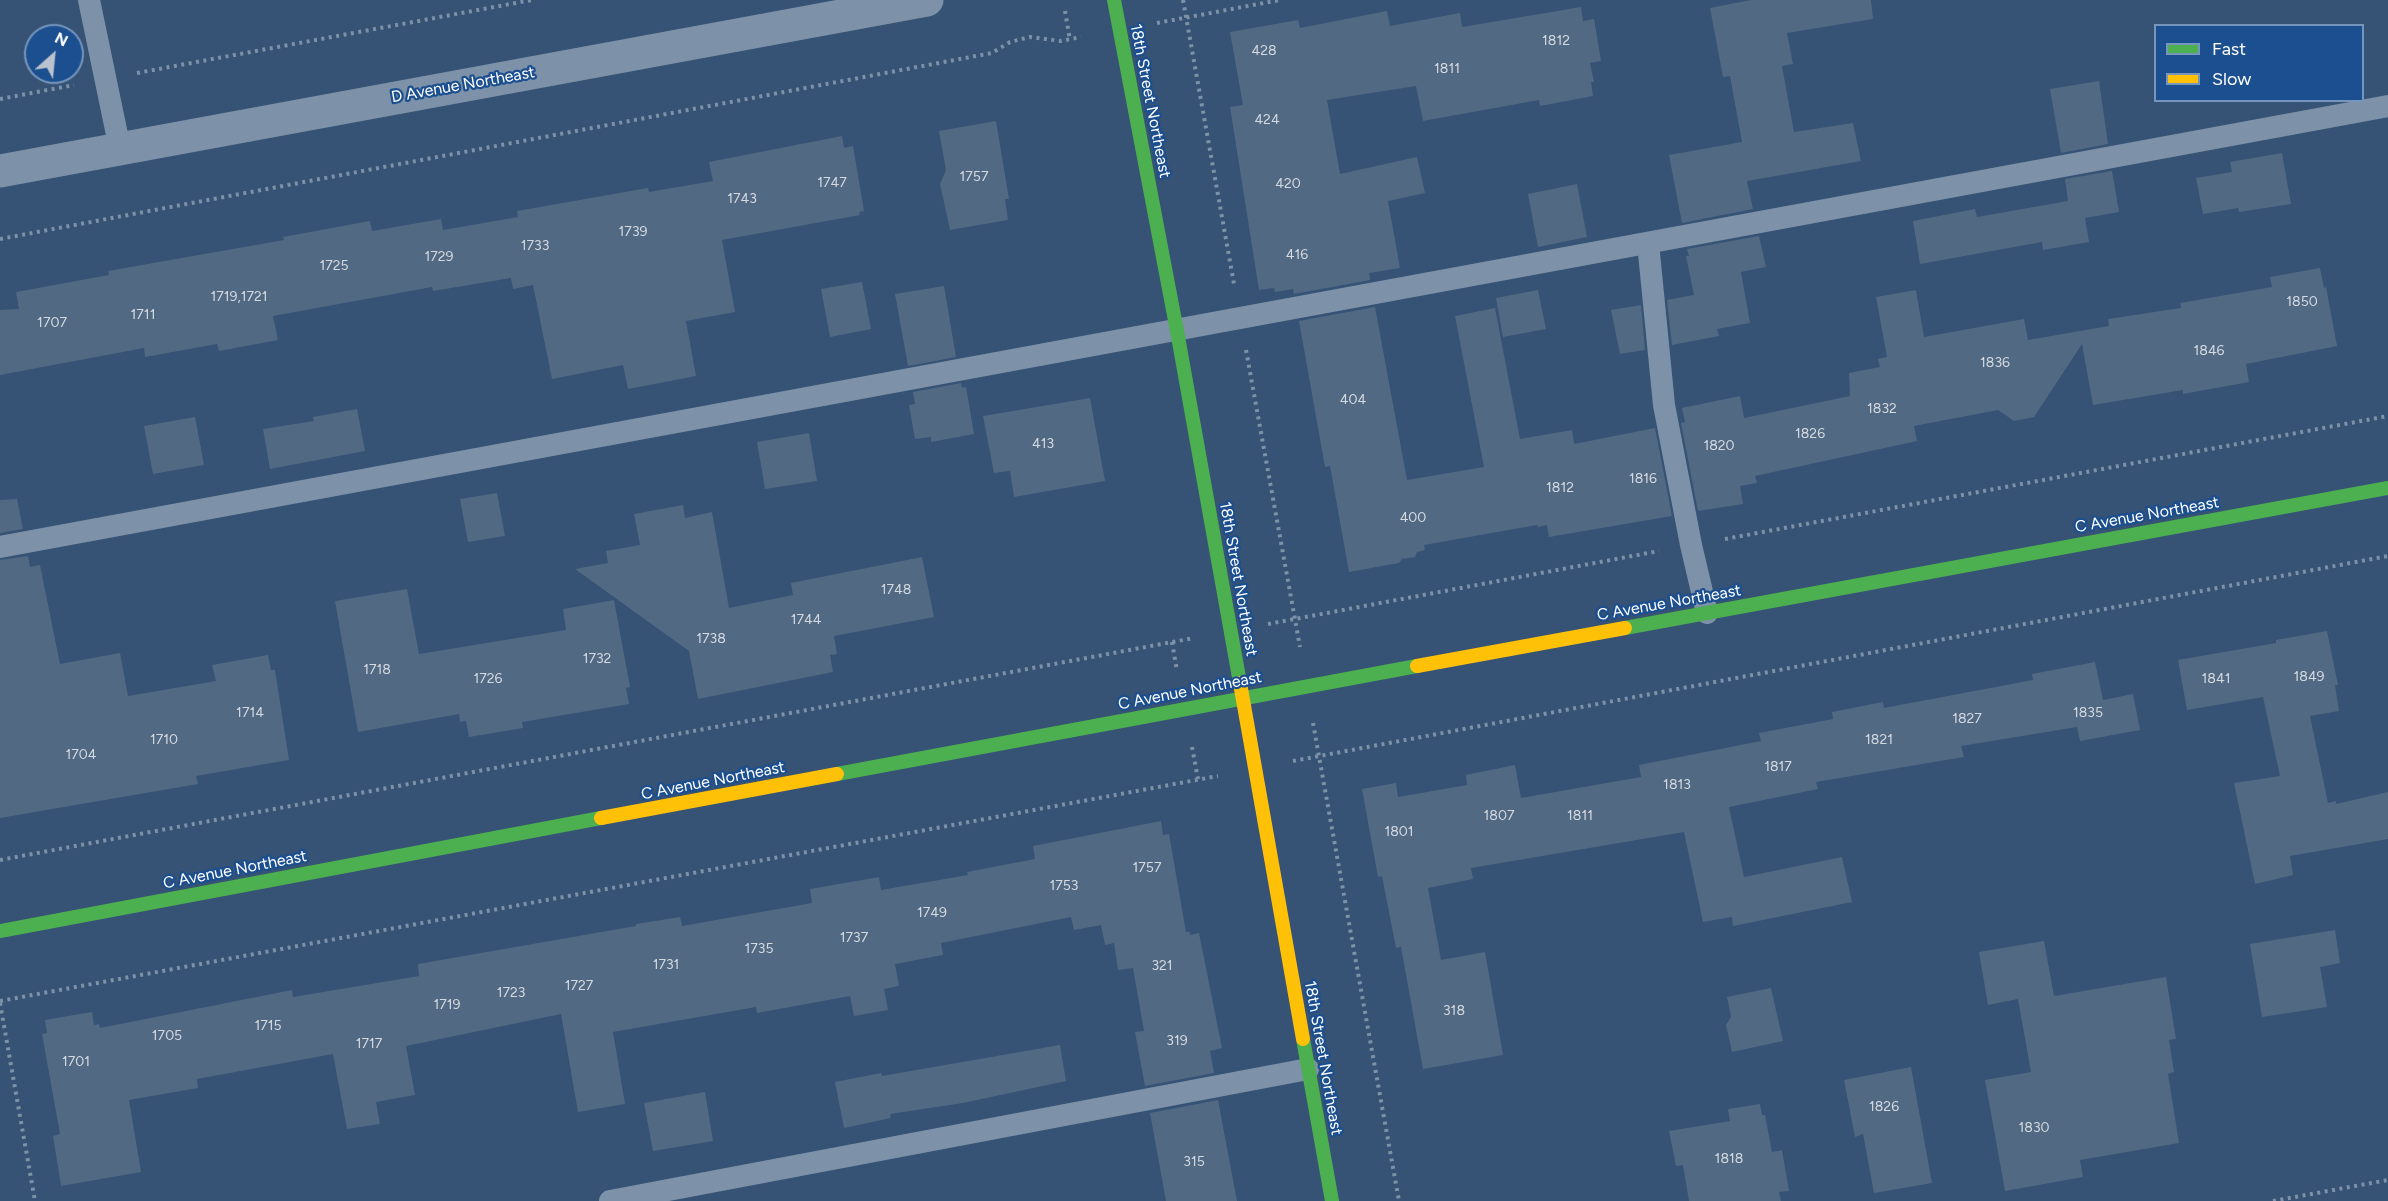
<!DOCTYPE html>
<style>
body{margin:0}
#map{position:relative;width:2388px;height:1201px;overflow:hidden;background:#365274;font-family:Figtree,sans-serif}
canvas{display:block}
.legend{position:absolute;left:2154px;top:24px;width:210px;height:78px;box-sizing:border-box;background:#1b4f8f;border:2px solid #7695bc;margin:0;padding:8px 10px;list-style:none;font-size:18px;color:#fff}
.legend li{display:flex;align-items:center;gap:12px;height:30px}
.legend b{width:30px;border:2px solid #7695bc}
.north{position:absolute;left:24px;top:24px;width:60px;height:60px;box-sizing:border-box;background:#1b4f8f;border:2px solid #7695bc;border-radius:50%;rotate:27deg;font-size:16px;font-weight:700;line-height:24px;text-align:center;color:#fff}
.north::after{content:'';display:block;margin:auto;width:21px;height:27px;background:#b9c2ce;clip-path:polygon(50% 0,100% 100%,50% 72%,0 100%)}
</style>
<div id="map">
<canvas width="2388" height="1201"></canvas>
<ul class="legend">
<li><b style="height:8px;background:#4caf50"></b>Fast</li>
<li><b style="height:8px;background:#ffc107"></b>Slow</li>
</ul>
<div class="north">N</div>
</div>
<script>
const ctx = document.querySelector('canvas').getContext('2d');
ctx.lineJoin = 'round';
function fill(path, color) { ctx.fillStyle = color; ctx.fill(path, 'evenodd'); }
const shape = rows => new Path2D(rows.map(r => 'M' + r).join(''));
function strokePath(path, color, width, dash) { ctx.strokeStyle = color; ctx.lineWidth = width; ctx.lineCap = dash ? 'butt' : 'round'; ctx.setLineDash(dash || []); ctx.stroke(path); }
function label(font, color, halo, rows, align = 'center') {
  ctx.font = font + ' Figtree,sans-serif'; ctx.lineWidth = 4.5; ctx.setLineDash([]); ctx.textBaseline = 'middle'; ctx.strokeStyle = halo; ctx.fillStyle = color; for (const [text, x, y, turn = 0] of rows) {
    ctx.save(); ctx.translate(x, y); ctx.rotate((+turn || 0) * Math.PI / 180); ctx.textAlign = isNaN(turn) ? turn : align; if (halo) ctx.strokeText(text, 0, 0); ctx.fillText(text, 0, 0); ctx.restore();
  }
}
const building = shape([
 [1751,0,1871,0,1873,19,1787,33,1793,64,1782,66,1794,132,1853,123,1861,161,1747,181,1753,209,1682,223,1669,155,1742,142,1730,76,1723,77,1710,8],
 [1581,7,1583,21,1594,19,1601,61,1590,63,1594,82,1591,82,1593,96,1540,106,1539,100,1423,121,1416,86,1327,100,1340,174,1417,157,1425,193,1388,201,1400,268,1369,273,1370,280,1294,294,1293,289,1275,292,1274,288,1259,290,1230,107,1243,105,1230,32,1298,20,1300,28,1387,11,1390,26,1460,13,1462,27],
 [2099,81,2108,144,2061,153,2050,89],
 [996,121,1009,199,1005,199,1008,220,950,230,940,184,946,170,939,131],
 [842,136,844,148,853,146,864,211,859,212,860,215,722,240,735,312,686,321,696,376,628,389,623,365,552,379,533,285,513,289,511,278,433,291,432,287,273,316,278,340,219,351,217,344,145,357,144,348,0,375,0,310,19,309,16,292,109,275,108,271,284,240,283,237,370,221,372,231,441,219,443,230,518,217,517,211,648,188,649,192,713,181,709,162],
 [2282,153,2291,204,2239,212,2238,208,2203,214,2196,178,2232,172,2230,162],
 [2112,171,2119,212,2085,218,2089,242,2043,250,2042,242,1920,264,1913,221,1975,209,1977,217,2068,201,2065,179],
 [1577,184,1587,237,1538,247,1528,194],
 [1759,236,1766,267,1741,272,1750,323,1717,329,1719,336,1672,345,1667,300,1694,295,1686,256,1689,256,1687,249],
 [2320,268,2324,288,2326,287,2337,346,2246,364,2249,382,2183,394,2183,390,2093,405,2082,344,2034,417,2014,421,1998,410,1914,426,1917,441,1755,476,1757,483,1740,486,1743,504,1698,511,1681,423,1685,422,1682,408,1740,396,1744,418,1850,396,1849,373,1880,367,1878,359,1887,357,1876,297,1916,290,1924,337,2024,319,2028,340,2109,326,2108,319,2181,308,2180,303,2272,287,2270,277],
 [862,282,871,329,830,337,821,289],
 [944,286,956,357,908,366,895,294],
 [1538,290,1546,329,1503,337,1496,298],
 [1641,305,1645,350,1620,354,1611,310],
 [1375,307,1407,480,1484,467,1455,316,1495,308,1520,439,1572,430,1574,444,1655,428,1672,516,1549,537,1547,525,1538,527,1537,525,1424,545,1425,550,1417,552,1415,557,1402,559,1399,563,1349,572,1330,466,1325,467,1299,321],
 [961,383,962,388,966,387,974,434,931,442,931,437,915,439,909,405,915,404,913,392],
 [1090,398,1105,481,1014,497,1010,471,994,473,983,416],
 [357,409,365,451,270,469,263,429,314,421,313,417],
 [195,417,204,465,153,474,144,426],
 [809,433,817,481,765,489,757,442],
 [497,493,505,536,468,542,460,499],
 [17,499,23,529,0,533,0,500],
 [683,505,685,518,712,512,729,608,793,595,791,583,922,557,934,617,834,636,837,654,830,655,833,672,698,699,689,651,575,569,608,563,606,551,640,545,634,514],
 [28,556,30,567,40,565,60,664,120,653,128,696,216,681,212,665,268,655,271,670,275,670,289,760,196,776,198,784,0,818,0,560],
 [407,589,419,654,566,630,563,609,614,600,630,687,626,688,629,704,522,722,523,728,469,737,466,721,460,722,459,714,358,732,335,601],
 [2327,631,2338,685,2335,685,2339,711,2310,716,2328,803,2336,801,2336,804,2388,792,2388,839,2290,856,2293,875,2255,884,2234,783,2280,776,2263,697,2187,710,2178,660,2276,643,2276,640],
 [2095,662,2103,700,2133,694,2140,730,2080,741,2077,727,1961,746,1964,757,1816,782,1818,789,1729,807,1744,877,1842,857,1852,902,1733,926,1732,917,1703,922,1684,832,1471,868,1473,879,1428,888,1441,960,1485,952,1503,1055,1423,1069,1401,947,1396,948,1382,876,1378,877,1362,789,1396,783,1398,797,1467,785,1466,775,1515,765,1521,798,1641,777,1639,765,1761,741,1759,733,1833,719,1832,712,1883,702,1884,708,2033,680,2032,674],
 [1161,821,1163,835,1169,834,1186,932,1190,932,1190,935,1199,933,1222,1048,1210,1051,1214,1073,1145,1086,1135,1032,1144,1031,1133,968,1118,970,1114,943,1105,945,1101,925,1074,930,1071,917,941,943,943,955,895,964,899,986,884,989,888,1010,854,1016,850,996,757,1013,756,1007,613,1032,625,1104,578,1112,561,1014,406,1046,415,1095,376,1102,380,1124,347,1129,333,1054,197,1079,198,1088,129,1100,141,1172,61,1186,53,1136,60,1134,42,1034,47,1033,45,1020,92,1012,94,1025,99,1024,100,1028,292,990,293,997,419,976,418,964,636,926,636,924,680,917,682,926,812,903,810,889,879,877,881,890,968,875,967,872,1035,859,1033,846],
 [2335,930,2340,963,2320,967,2327,1007,2262,1017,2250,944],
 [2044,941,2054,996,2166,977,2176,1039,2169,1040,2174,1072,2168,1074,2179,1143,2080,1160,2083,1177,2005,1191,1985,1080,2031,1072,2018,999,1988,1005,1979,952],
 [1771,988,1783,1041,1732,1052,1726,1025,1731,1017,1727,997],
 [1060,1045,1066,1081,963,1103,890,1114,891,1118,844,1128,835,1082,881,1073,882,1076],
 [1911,1067,1932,1183,1874,1193,1863,1134,1855,1137,1844,1080],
 [705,1092,713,1141,653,1151,644,1103],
 [1218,1100,1237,1201,1166,1201,1150,1113],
 [1760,1104,1762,1115,1765,1115,1772,1152,1782,1150,1789,1191,1779,1192,1781,1201,1689,1201,1683,1165,1676,1166,1669,1131,1730,1121,1728,1109]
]);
const path = shape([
 [1183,0,1234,284],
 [1065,11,1070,40],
 [1157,23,1280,0],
 [137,73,532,0],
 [0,99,74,85],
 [0,239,992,53,1010,42,1030,37,1061,41,1081,37],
 [1246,350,1300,647],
 [1725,539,2388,416],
 [1268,624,1659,551],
 [1172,642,1177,671],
 [1313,723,1399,1201],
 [1192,747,1198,779],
 [1293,761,2388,556],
 [0,860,1194,638],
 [0,1001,1218,776],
 [0,1003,35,1201],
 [2273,1201,2388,1180]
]);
const lane = shape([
 [89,0,120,149],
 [1648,243,1664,405,1691,545,1707,613],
 [0,547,2388,106],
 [610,1201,1308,1069]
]);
const street = shape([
 [0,171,927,0]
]);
const fast = shape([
 [1114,0,1177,331,1240,683],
 [1625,628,2388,488],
 [837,774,1417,666],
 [0,931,601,818],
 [1303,1039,1332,1201]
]);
const slow = shape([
 [1417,666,1625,628],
 [1240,683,1303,1039],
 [601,818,837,774]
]);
const numberNames = [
 ["1812",1556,41],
 ["428",1264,51],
 ["1811",1447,69],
 ["424",1267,120],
 ["1757",974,177],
 ["1747",832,183],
 ["420",1288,184],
 ["1743",742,199],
 ["1739",633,232],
 ["1733",535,246],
 ["416",1297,255],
 ["1729",439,257],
 ["1725",334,266],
 ["1719,1721",239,297],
 ["1850",2302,302],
 ["1711",143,315],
 ["1707",52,323],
 ["1846",2209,351],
 ["1836",1995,363],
 ["404",1353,400],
 ["1832",1882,409],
 ["1826",1810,434],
 ["413",1043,444],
 ["1820",1719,446],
 ["1816",1643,479],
 ["1812",1560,488],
 ["400",1413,518],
 ["1748",896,590],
 ["1744",806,620],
 ["1738",711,639],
 ["1732",597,659],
 ["1718",377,670],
 ["1849",2309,677],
 ["1726",488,679],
 ["1841",2216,679],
 ["1714",250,713],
 ["1835",2088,713],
 ["1827",1967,719],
 ["1710",164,740],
 ["1821",1879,740],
 ["1704",81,755],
 ["1817",1778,767],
 ["1813",1677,785],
 ["1807",1499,816],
 ["1811",1580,816],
 ["1801",1399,832],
 ["1757",1147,868],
 ["1753",1064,886],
 ["1749",932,913],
 ["1737",854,938],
 ["1735",759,949],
 ["1731",666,965],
 ["321",1162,966],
 ["1727",579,986],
 ["1723",511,993],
 ["1719",447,1005],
 ["318",1454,1011],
 ["1715",268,1026],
 ["1705",167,1036],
 ["319",1177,1041],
 ["1717",369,1044],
 ["1701",76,1062],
 ["1826",1884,1107],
 ["1830",2034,1128],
 ["1818",1729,1159],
 ["315",1194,1162]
];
const streetNames = [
 ["D Avenue Northeast",463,85,-10],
 ["18th Street Northeast",1150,101,79],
 ["C Avenue Northeast",2147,515,-10],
 ["18th Street Northeast",1238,579,80],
 ["C Avenue Northeast",1669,603,-10],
 ["C Avenue Northeast",1190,691,-11],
 ["C Avenue Northeast",713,781,-11],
 ["C Avenue Northeast",235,870,-11],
 ["18th Street Northeast",1323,1058,80]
];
fill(building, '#526984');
strokePath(path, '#7d92a8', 4, [3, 4.5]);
strokePath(lane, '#7d92a8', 22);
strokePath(street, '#7d92a8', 33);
strokePath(fast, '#4caf50', 14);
strokePath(slow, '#ffc107', 14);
label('14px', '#d4dae0', null, numberNames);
label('16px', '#fff', '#1b4f8f', streetNames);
</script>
